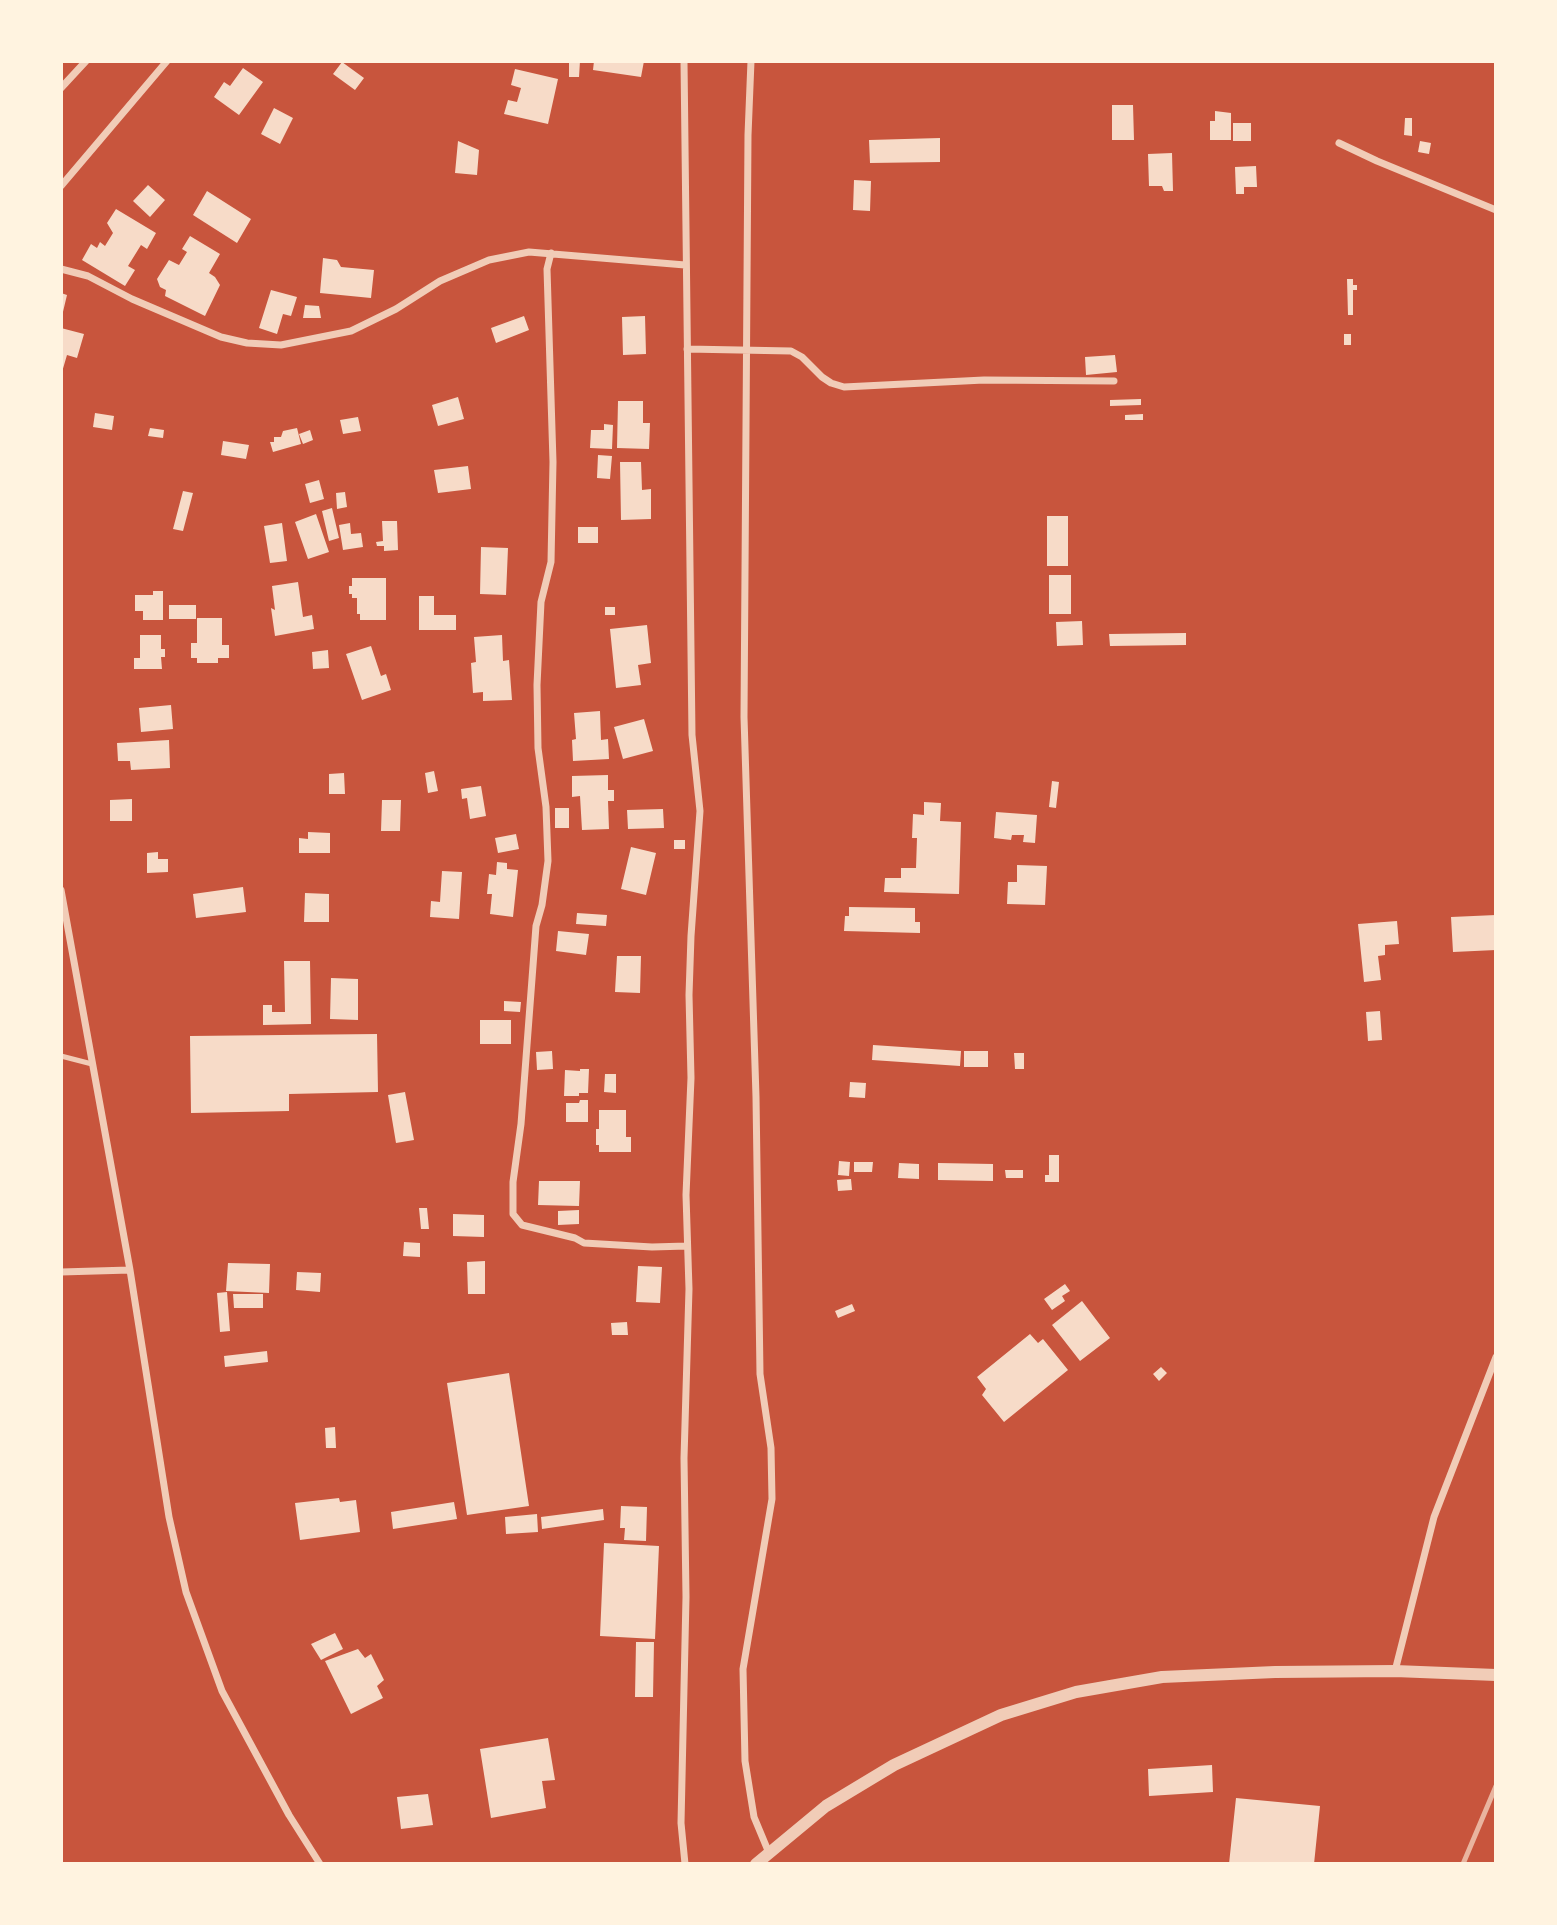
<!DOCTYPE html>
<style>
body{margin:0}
#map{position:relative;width:1557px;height:1925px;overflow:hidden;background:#c8553d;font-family:Poppins,sans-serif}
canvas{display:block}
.frame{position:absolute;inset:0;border:63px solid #fff3e0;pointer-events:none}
</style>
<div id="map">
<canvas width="1557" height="1925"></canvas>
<div class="frame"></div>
</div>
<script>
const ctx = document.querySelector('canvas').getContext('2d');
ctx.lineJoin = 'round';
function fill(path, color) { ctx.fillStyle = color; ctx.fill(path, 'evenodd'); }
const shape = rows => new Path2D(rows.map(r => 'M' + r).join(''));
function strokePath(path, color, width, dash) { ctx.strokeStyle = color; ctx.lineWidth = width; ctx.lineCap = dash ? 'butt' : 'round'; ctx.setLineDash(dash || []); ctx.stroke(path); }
const building = shape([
 [569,61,580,61,579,77,569,77],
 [594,61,644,61,641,77,593,70],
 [342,62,364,78,355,90,333,74],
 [243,68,263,82,239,115,214,97,224,82,230,86],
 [515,69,558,79,548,124,504,114,508,100,517,102,521,88,511,85],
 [1112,105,1133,105,1134,140,1112,140],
 [274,108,293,118,280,144,261,134],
 [1215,111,1231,113,1231,140,1210,140,1210,121,1215,121],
 [1405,118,1412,118,1412,136,1404,135],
 [1233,123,1251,123,1251,141,1233,141],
 [940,138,940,162,870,163,869,140],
 [458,141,479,150,477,175,455,173],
 [1420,141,1431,143,1429,154,1418,152],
 [1172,153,1173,191,1164,191,1162,186,1149,186,1148,154],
 [1256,166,1257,187,1244,187,1244,194,1236,194,1235,167],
 [854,180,871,181,870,211,853,210],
 [148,185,165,200,150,217,133,201],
 [207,191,251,219,237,243,193,215],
 [116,209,156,233,147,249,141,245,128,266,135,270,125,286,82,260,91,244,97,248,100,242,105,246,113,233,107,223],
 [190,236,220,254,209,273,215,277,220,285,205,316,165,296,166,290,160,287,157,279,169,260,179,265,187,252,182,249],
 [323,258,337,260,341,267,374,270,371,298,320,293],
 [1347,279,1353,279,1353,285,1357,285,1357,290,1353,290,1353,315,1348,315],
 [271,290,297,297,291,316,283,314,277,334,259,328],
 [61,293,67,295,62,316,61,316],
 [305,305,319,306,321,318,303,318],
 [524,316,529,330,496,343,491,328],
 [645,316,646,354,623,355,622,317],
 [61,328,84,334,77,358,67,355,62,372],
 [1344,334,1351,334,1351,345,1344,345],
 [1115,355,1117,372,1086,375,1085,357],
 [458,397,464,419,438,426,432,405],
 [1141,399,1141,405,1110,406,1110,400],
 [618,401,643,401,643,423,650,423,649,449,617,448],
 [95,413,114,416,112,430,93,427],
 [1143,414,1143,420,1125,420,1125,415],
 [358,417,361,431,343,434,340,420],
 [604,424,613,425,612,449,590,448,591,430,604,430],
 [150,428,164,430,163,438,148,436],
 [297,428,301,444,273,452,270,442,274,442,274,437,281,437,283,431],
 [310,430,313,440,303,444,299,434],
 [223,441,249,445,246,459,221,455],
 [598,455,612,456,610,479,597,478],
 [620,462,641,462,642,490,651,489,651,519,621,520],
 [468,466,471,489,438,493,434,470],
 [319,480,324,499,310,503,305,484],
 [183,491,193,493,183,531,173,529],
 [345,492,347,507,337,509,336,493],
 [332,508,339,538,329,541,322,511],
 [316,514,329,552,308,559,295,522],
 [1047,516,1068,516,1068,566,1047,566],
 [382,521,397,521,398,550,384,551,384,546,377,546,376,542,383,541],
 [282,523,287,561,270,563,264,526],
 [350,523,351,534,361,533,363,547,343,550,339,525],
 [578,527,598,527,598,543,578,543],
 [481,547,508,548,506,595,480,594],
 [1049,575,1071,575,1071,614,1049,614],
 [352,578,386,578,386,620,360,620,360,614,357,614,357,598,352,598,352,594,349,594,349,586,352,586],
 [298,582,303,617,312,615,314,629,275,636,271,608,275,610,272,586],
 [153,591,163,591,163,620,143,620,143,611,135,611,135,595,153,595],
 [419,596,434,596,434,615,456,615,456,630,419,630],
 [169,605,196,605,196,619,169,619],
 [605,607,615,607,615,615,605,615],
 [197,618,222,618,222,645,229,645,229,658,218,658,218,663,197,663,197,658,191,658,191,643,197,643],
 [1082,621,1083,645,1057,646,1056,622],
 [647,625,651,663,638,665,641,685,616,688,610,629],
 [1186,633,1186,645,1110,646,1109,634],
 [140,635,161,635,161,649,165,649,165,657,161,657,162,669,134,669,134,658,140,658],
 [502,635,503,661,509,660,512,700,483,701,483,692,473,693,471,663,476,662,474,637],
 [371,646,381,676,386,674,391,690,362,700,346,654],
 [328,650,329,668,313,669,312,652],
 [171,705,173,729,141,732,139,708],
 [600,711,601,740,608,739,609,759,573,761,572,740,576,739,574,713],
 [644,719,653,751,623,759,614,727],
 [169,740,170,768,131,770,130,761,118,761,117,743],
 [434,771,438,791,428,793,425,773],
 [344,773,345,794,329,794,329,774],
 [608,775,608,790,614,790,614,801,608,801,609,829,582,830,580,796,572,797,572,776],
 [1052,781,1059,782,1056,808,1049,807],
 [481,786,486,816,470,819,467,798,462,799,461,789],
 [132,799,132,821,110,821,110,800],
 [382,800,401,800,400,831,381,831],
 [924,802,941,803,940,821,961,822,959,894,884,892,885,878,901,878,901,868,916,868,917,838,912,838,913,814,924,815],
 [555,808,569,808,569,828,555,828],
 [663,809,664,828,628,829,627,810],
 [996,812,1037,815,1035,843,1023,842,1024,835,1012,835,1011,840,994,838],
 [308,832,330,833,330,853,299,853,299,838,308,839],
 [516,834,519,849,498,853,495,838],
 [674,840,685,840,685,849,674,849],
 [631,847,656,853,646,895,621,889],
 [158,852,158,859,168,859,168,872,147,873,147,853],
 [497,862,507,863,507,869,518,870,513,917,490,914,492,894,487,894,489,874,496,875],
 [1017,865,1047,866,1045,905,1007,904,1008,882,1017,882],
 [442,871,462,872,459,919,430,917,431,901,440,902],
 [243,887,246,912,196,918,193,894],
 [305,893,329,894,329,922,304,922],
 [849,907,915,908,915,922,920,922,920,933,844,931,845,916,849,916],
 [577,913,607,915,606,926,576,924],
 [1496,915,1496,950,1453,952,1451,917],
 [1397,921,1399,944,1385,945,1385,955,1378,956,1381,980,1364,982,1358,924],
 [558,931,589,934,586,955,556,951],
 [617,956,641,956,640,993,615,992],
 [284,961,310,961,311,1024,263,1025,263,1005,272,1005,272,1012,285,1012],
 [331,978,358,979,358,1020,330,1019],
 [504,1001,521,1002,520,1012,504,1011],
 [1380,1011,1382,1040,1368,1041,1366,1012],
 [480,1020,511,1020,511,1044,480,1044],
 [377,1034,378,1092,289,1094,289,1111,191,1113,190,1036],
 [873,1045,961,1051,960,1066,872,1060],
 [552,1051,553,1069,537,1070,536,1052],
 [964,1051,988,1051,988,1067,964,1067],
 [1014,1053,1024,1053,1024,1069,1015,1069],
 [580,1069,589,1069,588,1093,579,1093,579,1096,564,1096,565,1070,580,1071],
 [605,1074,616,1074,616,1093,604,1092],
 [850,1082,866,1083,865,1098,849,1097],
 [405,1092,414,1140,396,1143,388,1095],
 [580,1100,588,1100,588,1122,566,1122,566,1103,579,1103],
 [599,1110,626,1110,626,1137,631,1137,631,1152,599,1152,599,1145,596,1145,596,1129,599,1129],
 [1049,1155,1059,1155,1059,1182,1045,1182,1045,1175,1049,1175],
 [839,1161,850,1162,849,1176,838,1175],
 [854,1162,873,1162,872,1172,854,1172],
 [899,1163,919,1164,919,1179,898,1178],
 [938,1163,993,1164,993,1181,938,1180],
 [1005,1170,1023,1170,1023,1178,1006,1178],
 [851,1179,852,1190,838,1191,837,1180],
 [539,1181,580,1181,579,1206,538,1205],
 [419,1208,427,1208,429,1229,421,1229],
 [579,1210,579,1224,558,1225,558,1211],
 [453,1214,484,1215,484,1237,453,1236],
 [404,1242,420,1243,420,1257,403,1256],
 [485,1261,485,1294,468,1294,467,1262],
 [228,1263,270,1264,269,1293,226,1291],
 [638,1266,662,1267,660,1303,636,1302],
 [297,1272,321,1273,320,1292,296,1290],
 [1065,1284,1070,1291,1062,1296,1065,1301,1052,1310,1044,1299],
 [227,1292,230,1331,220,1332,217,1293],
 [233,1294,263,1294,263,1308,234,1308],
 [1082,1301,1110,1338,1080,1361,1052,1325],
 [852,1304,855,1311,838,1318,835,1311],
 [627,1322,628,1335,612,1335,611,1323],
 [1030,1334,1038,1343,1043,1339,1068,1370,1004,1422,982,1395,986,1389,977,1377],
 [267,1351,268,1362,225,1367,224,1356],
 [1161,1367,1167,1373,1159,1381,1153,1374],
 [509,1373,529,1506,467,1515,447,1383],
 [335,1427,336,1448,326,1448,325,1428],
 [339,1498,340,1502,356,1500,360,1532,300,1540,295,1503],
 [454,1502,457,1519,393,1529,391,1512],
 [621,1506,647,1507,646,1541,624,1540,625,1528,620,1528],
 [603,1509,604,1520,542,1529,541,1517],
 [537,1514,538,1532,506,1534,505,1517],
 [604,1543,659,1546,655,1639,600,1636],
 [335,1633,343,1649,321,1660,311,1644],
 [636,1642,654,1642,653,1697,635,1697],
 [358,1649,365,1658,371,1654,384,1680,377,1686,383,1698,351,1714,325,1661],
 [548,1738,555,1780,542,1781,546,1808,491,1818,480,1749],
 [1212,1765,1213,1792,1149,1796,1148,1769],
 [428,1794,433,1825,401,1829,397,1797],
 [1236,1798,1320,1806,1314,1864,1229,1864]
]);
const service = shape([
 [61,1056,92,1064]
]);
const minor = shape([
 [684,61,692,735,700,811,691,936,689,995,691,1078,686,1195,689,1289,684,1458,686,1597,681,1823,685,1864],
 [751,61,748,135,744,717,756,1097,760,1374,771,1448,772,1499,743,1669,745,1761,754,1817,769,1853],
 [61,88,86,61],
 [1339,143,1377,161,1496,210],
 [61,186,167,61],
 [551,253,547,269,553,462,551,562,541,602,537,685,538,748,546,807,548,861,542,905,536,926,521,1124,513,1182,513,1214,522,1225,575,1238,584,1243,652,1247,687,1246],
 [61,269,88,276,132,299,221,337,247,343,281,345,351,331,396,309,440,281,489,260,529,252,685,265],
 [687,349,791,351,802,357,822,377,831,383,844,387,984,380,1114,381],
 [61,890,130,1270,169,1517,186,1592,222,1691,289,1815,320,1864],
 [61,1272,130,1270],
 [1395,1671,1434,1517,1496,1357]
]);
const tertiary = shape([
 [756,1864,826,1806,894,1765,1001,1715,1076,1692,1162,1677,1275,1672,1395,1671,1496,1675]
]);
const rail = shape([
 [1463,1864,1496,1786]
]);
fill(building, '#f7dbc8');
strokePath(service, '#f1ccb7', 5);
strokePath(minor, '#f1ccb7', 7);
strokePath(tertiary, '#f1ccb7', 12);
strokePath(rail, '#e9b49f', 5);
</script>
